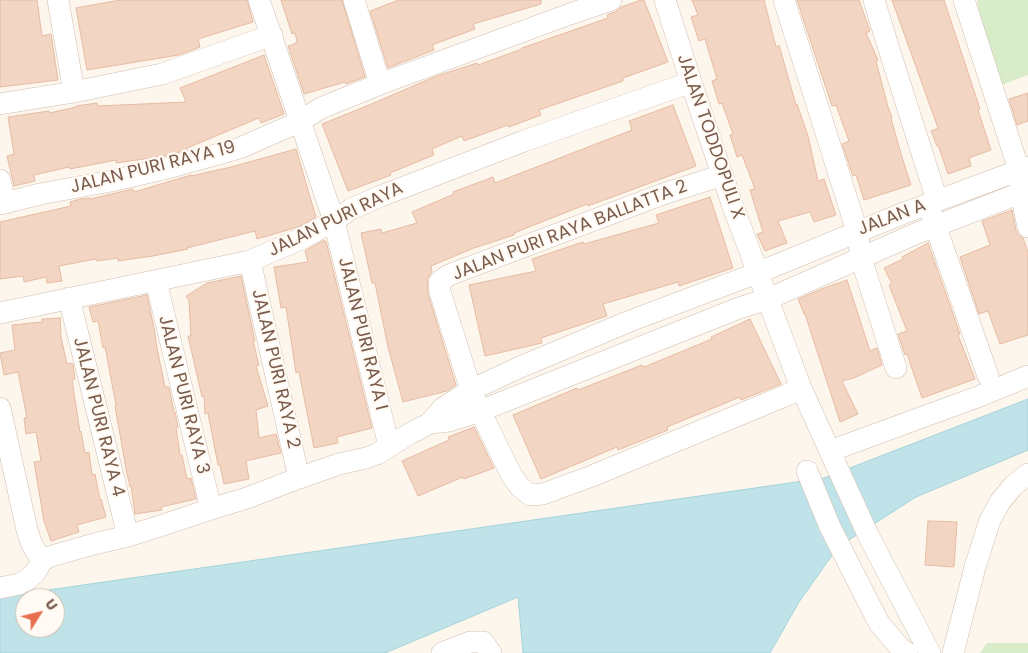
<!DOCTYPE html>
<style>
body{margin:0}
#map{position:relative;width:1028px;height:653px;overflow:hidden;background:#fdf6ec;font-family:Poppins,sans-serif}
canvas{display:block}
.north{position:absolute;left:15px;top:588px;width:50px;height:50px;box-sizing:border-box;background:#fffaf3;border:1px solid #cabbb1;border-radius:50%;rotate:54deg;font-size:14px;font-weight:700;line-height:20px;text-align:center;color:#7a5c4d}
.north::after{content:'';display:block;margin:auto;width:18px;height:22px;background:#e76f51;clip-path:polygon(50% 0,100% 100%,50% 72%,0 100%)}
</style>
<div id="map">
<canvas width="1028" height="653"></canvas>
<div class="north">U</div>
</div>
<script>
const ctx = document.querySelector('canvas').getContext('2d');
ctx.lineJoin = 'round';
function fill(path, color) { ctx.fillStyle = color; ctx.fill(path, 'evenodd'); }
const shape = rows => new Path2D(rows.map(r => 'M' + r).join(''));
function strokePath(path, color, width, dash) { ctx.strokeStyle = color; ctx.lineWidth = width; ctx.lineCap = dash ? 'butt' : 'round'; ctx.setLineDash(dash || []); ctx.stroke(path); }
function label(font, color, halo, rows, align = 'center') {
  ctx.font = font + ' Poppins,sans-serif'; ctx.lineWidth = 4.5; ctx.setLineDash([]); ctx.textBaseline = 'middle'; ctx.strokeStyle = halo; ctx.fillStyle = color; for (const [text, x, y, turn = 0] of rows) {
    ctx.save(); ctx.translate(x, y); ctx.rotate((+turn || 0) * Math.PI / 180); ctx.textAlign = isNaN(turn) ? turn : align; if (halo) ctx.strokeText(text, 0, 0); ctx.fillText(text, 0, 0); ctx.restore();
  }
}
const green = shape([
 [977,0,1028,0,1028,75,993,88],
 [987,643,1028,643,1028,653,980,653]
]);
const water = shape([
 [1028,399,1028,450,916,497,838,547,799,602,770,653,523,653,518,597,385,653,0,653,0,597,824,478,1028,399],
 [25,598,55,598,55,628,25,628,25,598]
]);
const building = shape([
 [0,0,37,0,42,36,51,34,58,80,0,87,0,0],
 [120,0,247,0,253,22,198,39,200,47,179,55,87,70,76,8,120,0],
 [281,0,342,0,365,77,346,84,345,82,304,94,288,46,295,44,295,43,297,42,295,33,292,34,281,0],
 [399,0,541,0,541,4,473,24,475,29,432,45,434,50,388,68,370,11,399,0],
 [641,0,644,0,668,62,623,78,623,81,539,110,541,115,509,127,508,125,464,141,462,136,432,149,434,155,390,173,391,175,348,191,322,124,374,103,434,77,477,63,478,65,522,49,522,48,608,18,607,15,615,12,621,7,641,0],
 [692,0,764,0,776,47,779,45,796,105,797,104,808,136,818,181,824,179,836,215,814,222,810,212,778,221,787,243,765,251,757,234,763,232,750,190,755,189,742,155,737,157,730,135,733,134,722,103,719,104,712,81,717,79,705,39,699,41,691,17,698,15,692,0],
 [797,0,859,0,870,31,866,33,878,60,876,61,888,107,892,118,891,119,902,157,911,185,864,200,856,175,853,176,842,144,849,141,836,105,832,106,797,0],
 [892,0,944,0,980,109,978,110,991,150,969,158,971,166,948,174,938,145,937,146,931,131,938,128,892,0],
 [264,55,284,114,261,123,259,118,187,148,187,150,165,156,116,163,116,160,70,169,69,167,34,175,35,181,14,186,7,156,14,154,8,117,49,111,50,113,76,107,76,106,97,103,98,106,186,102,180,88,264,55],
 [1028,93,1028,121,1017,125,1009,99,1028,93],
 [673,105,696,166,588,206,587,204,514,233,514,235,474,248,431,266,432,272,427,279,428,294,456,385,447,391,403,402,388,347,375,283,372,283,361,233,381,229,382,233,417,223,412,212,454,194,453,192,493,177,495,183,632,130,629,121,673,105],
 [296,149,316,217,298,227,257,239,255,231,187,248,188,249,153,256,118,261,118,258,97,261,96,259,59,266,62,281,47,283,46,277,24,282,23,276,0,279,0,222,71,206,70,202,80,199,90,198,90,199,133,189,134,192,191,175,191,176,231,167,296,149],
 [710,197,733,268,679,286,678,282,603,304,607,316,541,338,542,343,485,356,469,285,536,271,532,259,583,242,584,244,659,223,656,215,710,197],
 [1012,210,1016,230,1019,236,1023,238,1028,252,1028,335,1000,344,988,311,979,314,960,257,990,245,982,221,1012,210],
 [323,241,326,241,372,428,337,437,338,443,314,448,299,372,296,373,286,307,281,308,274,267,308,262,305,251,323,241],
 [928,243,960,334,958,335,975,379,922,398,907,354,905,355,898,334,907,331,889,285,892,284,884,268,903,259,902,257,928,243],
 [241,276,255,341,253,341,259,365,256,366,268,406,256,410,259,438,276,434,281,453,246,461,249,479,224,484,220,465,218,465,208,413,205,414,204,396,202,397,188,336,191,336,189,301,186,296,207,283,241,276],
 [847,280,870,351,877,348,882,365,854,378,842,381,858,414,840,422,805,314,804,314,798,299,824,288,847,280],
 [147,295,154,328,157,348,165,387,169,387,174,412,175,412,178,427,176,428,180,455,182,455,187,479,191,478,196,499,161,507,162,510,135,514,131,486,130,487,126,469,115,406,116,405,105,347,103,348,98,321,93,322,89,307,147,295],
 [60,318,61,337,67,364,72,363,73,364,75,379,72,380,80,432,81,431,85,453,89,452,92,475,95,474,100,500,101,499,106,517,77,525,79,532,51,541,44,521,34,462,41,461,36,432,26,434,24,418,27,418,18,372,4,375,0,353,15,350,12,325,42,322,42,319,60,318],
 [750,319,781,384,741,400,740,397,667,427,668,430,618,450,617,447,541,479,513,415,577,388,578,390,642,365,644,367,712,339,711,337,750,319],
 [474,427,494,468,464,479,463,477,418,496,402,461,449,440,448,437,474,427],
 [928,521,957,522,954,567,925,565,928,521]
]);
const minor = shape([
 [58,0,74,92],
 [259,0,334,221,389,446],
 [354,0,380,84],
 [665,0,691,82,731,201,801,388,869,537,930,653],
 [784,0,857,231,861,258,896,368],
 [874,0,888,46,937,200],
 [964,0,1019,170,1021,193,1028,227],
 [0,104,74,92,162,74,272,35],
 [723,175,663,194,449,275,443,279,439,283,440,292,471,390,480,411,512,476,520,487,530,495,543,494,592,476,787,395,801,388],
 [0,180,5,203],
 [0,204,40,194,111,181,168,168,240,148,301,121,321,108,380,84,570,14,611,0],
 [931,213,988,376],
 [250,261,299,478],
 [156,281,211,509],
 [69,298,128,536],
 [0,313,250,261,303,238,334,221,351,209,381,196,524,141,691,82],
 [0,408,27,530,32,545,42,561],
 [430,423,443,408,471,390,518,368,630,321,757,273,904,213,1028,167],
 [830,451,980,396,1028,376],
 [807,471,830,527,879,623,901,649,907,653],
 [0,588,19,584,27,580,35,573,42,561,48,557,94,544,128,536,160,526,211,509,247,498,299,478,339,464,366,458,377,454,409,434,430,423,449,421,480,411,739,308,768,299,915,234,1028,190],
 [442,653,470,642,483,642,491,653],
 [953,653,975,567,990,520,1000,502,1013,486,1028,474]
]);
const streetNames = [
 ["JALAN TODDOPULI X",710,137,71],
 ["JALAN PURI RAYA 19",153,168,-14],
 ["JALAN A",892,218,-21],
 ["JALAN PURI RAYA",336,220,-26],
 ["JALAN PURI RAYA BALLATTA 2",570,231,-21],
 ["JALAN PURI RAYA I",362,334,76],
 ["JALAN PURI RAYA 2",275,369,77],
 ["JALAN PURI RAYA 3",183,395,76],
 ["JALAN PURI RAYA 4",98,417,76]
];
fill(green, '#d8ecc9');
fill(water, '#bfe3e8');
strokePath(water, '#a5d3da', 1);
fill(building, '#f3d5c3');
strokePath(building, '#e6bba3', 1);
strokePath(minor, '#d1beb0', 22);
strokePath(minor, '#fff', 21);
label('18px', '#7a5c4d', '#fffaf3', streetNames);
</script>
